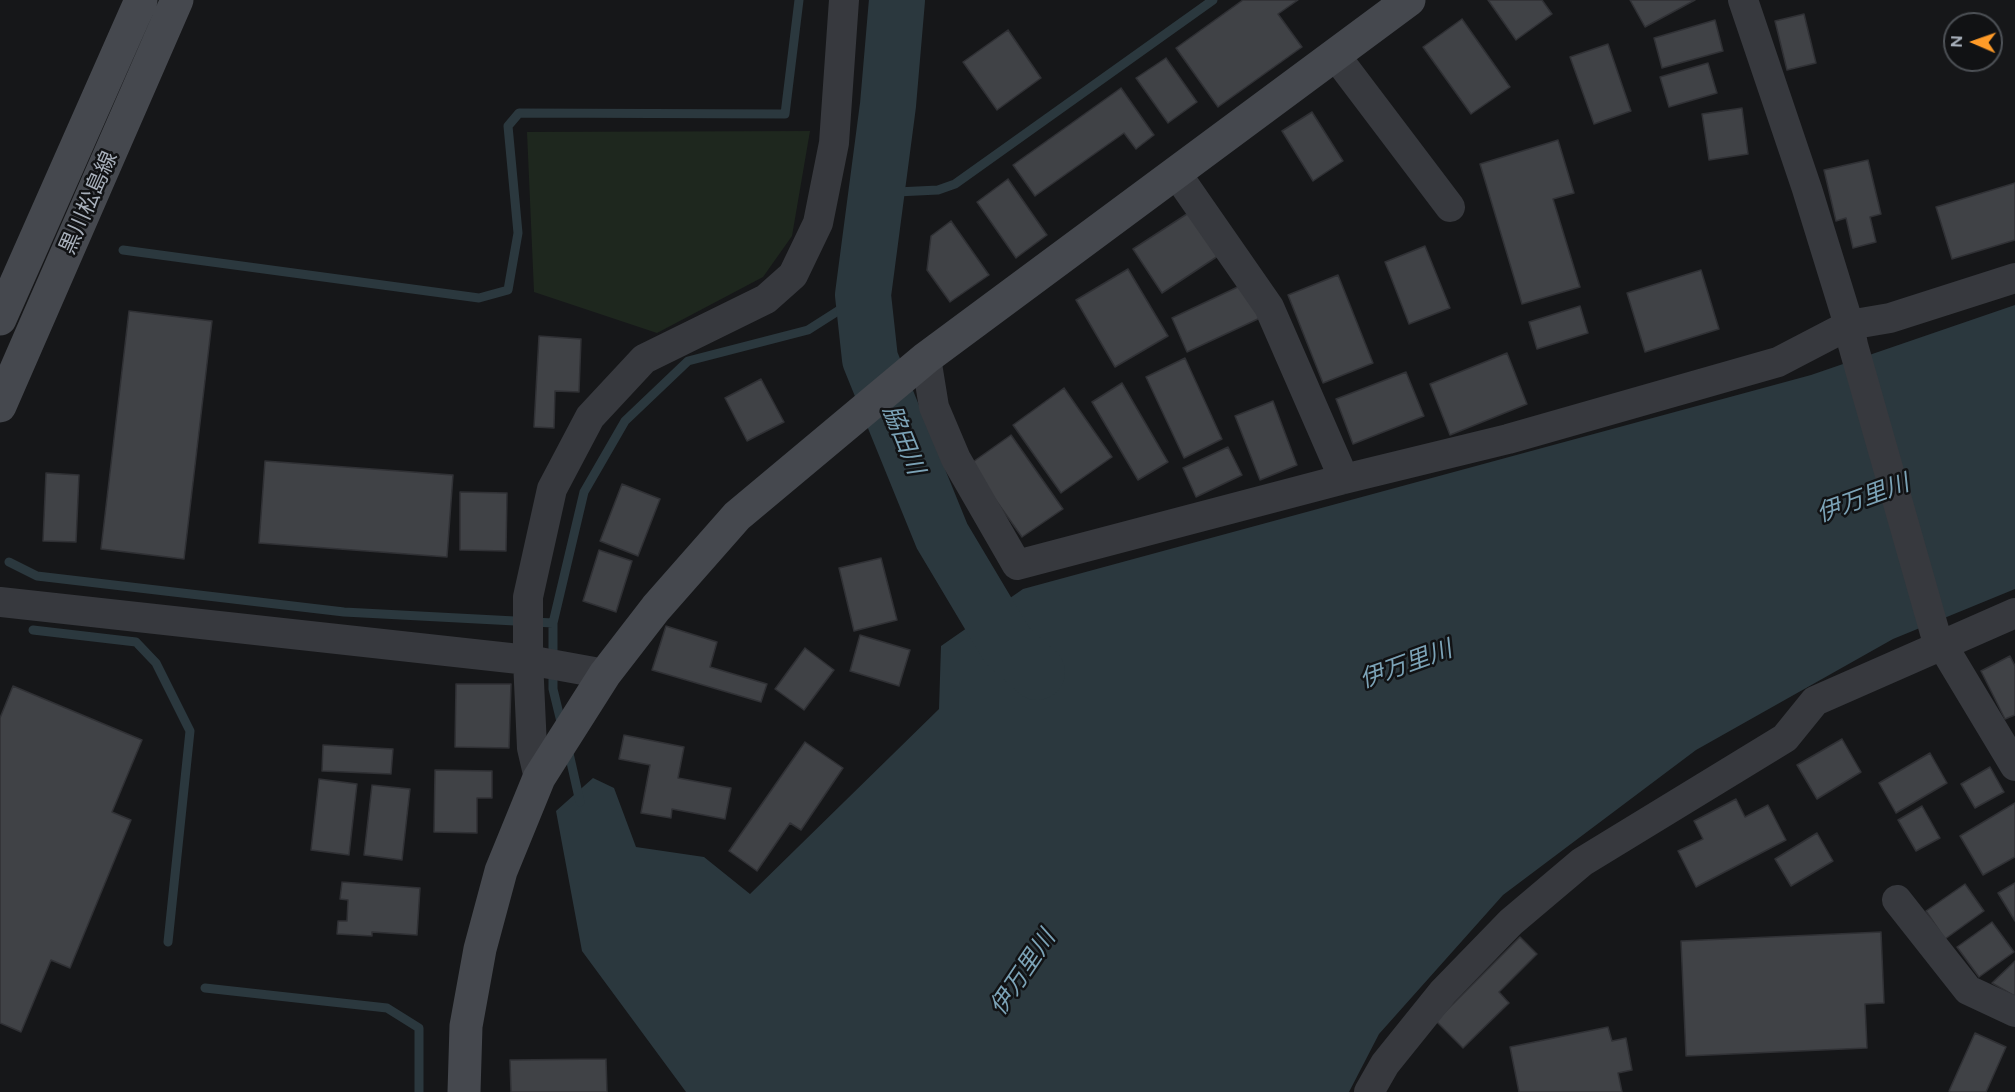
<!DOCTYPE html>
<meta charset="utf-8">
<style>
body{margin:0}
#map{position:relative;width:2015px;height:1092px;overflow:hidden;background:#161719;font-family:Figtree,sans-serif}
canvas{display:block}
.north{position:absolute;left:1943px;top:12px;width:60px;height:60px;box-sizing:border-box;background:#111214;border:2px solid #4d5156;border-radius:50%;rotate:272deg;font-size:16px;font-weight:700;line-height:24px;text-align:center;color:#a7afba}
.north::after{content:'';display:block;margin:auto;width:21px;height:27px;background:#ff9b28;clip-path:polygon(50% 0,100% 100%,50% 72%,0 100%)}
</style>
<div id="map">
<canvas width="2015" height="1092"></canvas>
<div class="north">N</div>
</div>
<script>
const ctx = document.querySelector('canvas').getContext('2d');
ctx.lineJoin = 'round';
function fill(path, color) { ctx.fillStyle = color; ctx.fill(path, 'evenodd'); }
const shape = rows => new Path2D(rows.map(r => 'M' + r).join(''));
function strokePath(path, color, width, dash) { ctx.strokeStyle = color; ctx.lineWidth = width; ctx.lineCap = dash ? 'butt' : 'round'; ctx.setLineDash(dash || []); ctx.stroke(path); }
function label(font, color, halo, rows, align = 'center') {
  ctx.font = font + ' Figtree,"Noto Sans JP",sans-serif'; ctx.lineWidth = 5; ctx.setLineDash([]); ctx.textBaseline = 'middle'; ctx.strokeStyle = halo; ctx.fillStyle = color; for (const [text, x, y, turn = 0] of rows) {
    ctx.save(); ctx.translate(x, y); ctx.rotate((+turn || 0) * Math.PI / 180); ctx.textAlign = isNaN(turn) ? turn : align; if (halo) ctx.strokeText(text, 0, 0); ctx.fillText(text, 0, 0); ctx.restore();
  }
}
const green = shape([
 [810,131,792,236,763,277,657,333,534,292,527,132]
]);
const water = shape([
 [2015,305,2015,589,1893,639,1696,750,1503,895,1379,1034,1349,1092,686,1092,582,951,556,811,593,778,614,788,636,847,704,857,750,894,939,709,941,646,1023,589,1811,375]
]);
const stream = shape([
 [876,193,938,190,955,184,1213,0],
 [123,250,479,298,508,290,518,233,508,126,519,113,785,114,799,0],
 [9,562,37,576,344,612,553,623],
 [33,630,136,642,156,663,190,731,168,942],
 [562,726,553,689,553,623,584,492,625,421,688,361,808,330,863,295],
 [568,749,580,802],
 [205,988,387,1008,419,1028,419,1092]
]);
const river = shape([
 [897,0,888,105,863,295,870,359,942,536,1007,645,1037,672]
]);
const building = shape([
 [1243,0,1298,0,1278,14,1302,47,1218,107,1176,48,1243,0],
 [1488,0,1542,0,1552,14,1516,40,1488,0],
 [1630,0,1695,0,1645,27,1630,0],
 [1804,14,1816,63,1787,70,1775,21,1804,14],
 [1462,19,1510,87,1471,114,1423,47,1462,19],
 [1715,20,1723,51,1662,68,1654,38,1715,20],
 [1008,30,1041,78,997,110,963,62,1008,30],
 [1608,44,1631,111,1594,124,1570,57,1608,44],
 [1166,58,1197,102,1168,123,1136,78,1166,58],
 [1708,63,1717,93,1669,107,1660,77,1708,63],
 [1121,88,1154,135,1136,149,1124,133,1035,196,1013,165,1121,88],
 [1742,108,1748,154,1709,160,1702,114,1742,108],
 [1312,112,1343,161,1313,181,1282,131,1312,112],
 [1558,140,1574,193,1553,199,1580,287,1522,304,1480,164,1558,140],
 [1868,160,1881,214,1870,217,1876,242,1853,248,1846,218,1836,221,1824,170,1868,160],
 [1008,179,1047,235,1016,258,977,202,1008,179],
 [2015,183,2015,240,1952,259,1936,207,2015,183],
 [1190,212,1218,256,1162,293,1133,249,1190,212],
 [951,221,989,275,950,302,927,270,931,236,951,221],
 [1425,246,1450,308,1409,324,1385,262,1425,246],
 [1128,269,1168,336,1115,367,1076,300,1128,269],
 [1701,270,1719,329,1645,352,1627,293,1701,270],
 [1338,275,1373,363,1323,383,1288,295,1338,275],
 [1244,284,1260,318,1187,352,1172,318,1244,284],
 [1580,306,1588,333,1537,349,1529,322,1580,306],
 [129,311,212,321,184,559,101,549,129,311],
 [539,336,581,339,579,392,555,391,554,428,534,427,539,336],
 [1507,353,1527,404,1450,435,1430,384,1507,353],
 [1185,358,1222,439,1184,458,1146,377,1185,358],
 [1406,372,1424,416,1353,444,1336,399,1406,372],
 [761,379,784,422,747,441,725,398,761,379],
 [1122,383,1168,462,1138,480,1092,402,1122,383],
 [1064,388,1112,457,1061,493,1013,425,1064,388],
 [1273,401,1297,465,1260,480,1235,416,1273,401],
 [1011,435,1063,509,1022,537,970,464,1011,435],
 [1228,447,1242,475,1196,497,1183,468,1228,447],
 [265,461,453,475,447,557,259,543,265,461],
 [46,473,79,475,76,542,43,541,46,473],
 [622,484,660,499,638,556,600,541,622,484],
 [460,492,507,493,506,551,460,550,460,492],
 [599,550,632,561,616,612,583,601,599,550],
 [881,558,897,620,854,631,839,568,881,558],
 [666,626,717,642,710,667,767,684,761,702,652,670,666,626],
 [860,635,910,650,899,686,850,671,860,635],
 [805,648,834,670,804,710,775,689,805,648],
 [2010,656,2015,666,2015,715,2005,719,1981,671,2010,656],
 [456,684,511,684,509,748,455,747,456,684],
 [13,686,142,740,112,812,131,820,70,968,51,960,21,1032,0,1023,0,718,13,686],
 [624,735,684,747,678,778,731,788,725,819,672,809,671,818,641,813,650,765,619,759,624,735],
 [1842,739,1861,772,1817,799,1797,765,1842,739],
 [805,742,843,768,801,830,790,823,757,871,729,851,805,742],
 [323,745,393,749,391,774,322,771,323,745],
 [1930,753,1947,783,1896,813,1879,783,1930,753],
 [1990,767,2004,792,1975,808,1961,784,1990,767],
 [435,770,492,771,492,798,477,798,477,833,434,832,435,770],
 [319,779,357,784,349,855,311,850,319,779],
 [372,785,410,789,402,860,364,855,372,785],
 [1736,799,1745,817,1768,805,1786,840,1696,887,1678,851,1703,839,1694,821,1736,799],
 [2015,803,2015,857,1983,875,1960,836,2015,803],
 [1922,806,1940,838,1916,851,1898,820,1922,806],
 [1817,833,1833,861,1791,886,1775,859,1817,833],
 [342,882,420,888,417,935,372,932,372,936,337,934,338,921,347,921,348,900,340,899,342,882],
 [2015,883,2015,921,1998,893,2015,883],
 [1965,884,1984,911,1945,939,1926,911,1965,884],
 [1992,922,2014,952,1979,977,1957,947,1992,922],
 [1881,932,1884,1003,1865,1004,1867,1048,1686,1056,1681,941,1881,932],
 [1520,937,1537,954,1499,992,1509,1003,1463,1048,1436,1021,1520,937],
 [2015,961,2015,996,1992,983,2015,961],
 [1608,1027,1612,1041,1626,1038,1632,1070,1618,1073,1622,1092,1519,1092,1510,1047,1608,1027],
 [1975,1033,2006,1047,1986,1092,1951,1092,1949,1091,1975,1033],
 [606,1059,607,1092,511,1092,510,1060,606,1059]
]);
const street = shape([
 [1743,0,1807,189,1849,325,1853,345,1935,633,2015,766],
 [1335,55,1450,207],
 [1176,173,1269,307,1344,479],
 [926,358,934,407,956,459,1017,565,1344,479,1508,439,1778,362,1849,325,1890,318,2015,278],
 [0,602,528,660,605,674],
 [539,778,532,748,528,660,528,597,552,489,590,417,644,359,766,299,793,275,818,223,834,143,844,0],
 [1897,900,1968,990,2015,1012],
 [1369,1092,1385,1064,1443,992,1511,922,1582,862,1785,738,1815,701,2015,613]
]);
const secondary = shape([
 [0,319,141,0],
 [0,406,177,0],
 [464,1092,466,1026,480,949,501,871,539,778,605,674,656,608,737,516,926,358,1409,0]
]);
const streetNames = [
 ["黒川松島線",89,203,-66]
];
const waterNames = [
 ["脇田川",903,440,68],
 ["伊万里川",1863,499,-20],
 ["伊万里川",1406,665,-20],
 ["伊万里川",1023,973,-56]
];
fill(green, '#1e271e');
fill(water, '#2b383e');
strokePath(stream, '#2b383e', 9);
strokePath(river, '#2b383e', 56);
fill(building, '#404246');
strokePath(building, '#303135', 1.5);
strokePath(street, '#37393e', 30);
strokePath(secondary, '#45484e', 33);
label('22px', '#a7afba', '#111214', streetNames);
label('italic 24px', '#7ca3b7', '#111214', waterNames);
</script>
